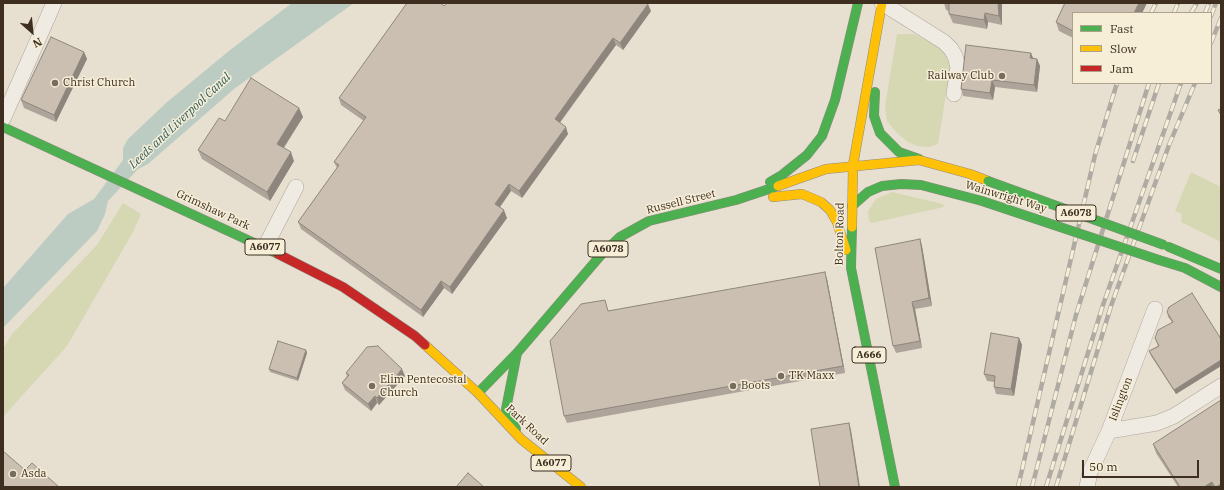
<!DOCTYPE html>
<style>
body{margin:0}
#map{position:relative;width:1224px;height:490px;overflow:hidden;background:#e7e0d1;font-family:"IBM Plex Serif",serif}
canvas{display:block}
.frame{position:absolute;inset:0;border:4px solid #3d2e20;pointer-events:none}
.legend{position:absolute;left:1072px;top:12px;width:140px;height:72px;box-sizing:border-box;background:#f7eed8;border:1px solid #ada18e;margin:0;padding:5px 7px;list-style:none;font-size:12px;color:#3d2e20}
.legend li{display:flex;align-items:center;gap:8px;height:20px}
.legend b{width:20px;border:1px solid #ada18e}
.north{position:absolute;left:12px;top:12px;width:40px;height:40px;-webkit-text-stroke:3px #f7eed8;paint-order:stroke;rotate:153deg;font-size:11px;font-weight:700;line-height:16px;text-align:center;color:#3d2e20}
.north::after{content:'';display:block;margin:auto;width:14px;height:18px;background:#3d2e20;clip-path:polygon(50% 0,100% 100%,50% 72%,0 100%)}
.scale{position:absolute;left:1082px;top:460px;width:117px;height:18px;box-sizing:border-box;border:2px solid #3d2e20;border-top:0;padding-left:5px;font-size:12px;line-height:14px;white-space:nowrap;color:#3d2e20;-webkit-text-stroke:3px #f7eed8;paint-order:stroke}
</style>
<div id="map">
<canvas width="1224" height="490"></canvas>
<div class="frame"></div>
<ul class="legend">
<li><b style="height:5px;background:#4caf50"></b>Fast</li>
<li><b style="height:5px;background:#ffc107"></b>Slow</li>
<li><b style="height:5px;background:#c62828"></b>Jam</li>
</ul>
<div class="north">N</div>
<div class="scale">50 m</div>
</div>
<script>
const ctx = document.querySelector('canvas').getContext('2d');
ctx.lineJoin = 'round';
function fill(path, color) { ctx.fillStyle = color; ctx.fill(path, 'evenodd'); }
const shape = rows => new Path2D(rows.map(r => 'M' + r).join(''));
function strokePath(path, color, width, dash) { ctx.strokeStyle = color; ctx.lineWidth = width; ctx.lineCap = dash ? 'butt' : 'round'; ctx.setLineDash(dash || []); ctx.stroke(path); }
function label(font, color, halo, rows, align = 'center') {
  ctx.font = font + ' "IBM Plex Serif",serif'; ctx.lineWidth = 3; ctx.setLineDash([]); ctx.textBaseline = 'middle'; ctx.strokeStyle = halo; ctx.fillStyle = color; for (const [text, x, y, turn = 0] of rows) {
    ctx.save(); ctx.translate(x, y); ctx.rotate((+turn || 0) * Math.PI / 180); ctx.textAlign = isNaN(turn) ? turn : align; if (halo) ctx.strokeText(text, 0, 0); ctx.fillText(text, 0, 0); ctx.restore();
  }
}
const green = shape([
 [897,34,914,34,944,50,951,63,938,144,930,147,917,146,908,142,897,133,887,121,885,106],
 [1191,172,1221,187,1221,242,1181,222,1182,214,1175,211],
 [892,192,943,204,944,207,872,223,869,221,868,211,876,199],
 [123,203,141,214,133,232,67,346,3,417,3,349,12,334,97,245]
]);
const water = shape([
 [292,3,354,3,234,89,148,164,138,169,108,201,105,214,97,231,3,328,3,288,68,214,94,199,123,160,123,148,128,139,166,103,230,50]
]);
const street = shape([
 [882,3,944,42,951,49,955,56,958,67,954,94],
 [3,119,54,3],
 [265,247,296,187],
 [1109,431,1157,423,1174,416,1221,386],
 [1087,487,1090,472,1109,431,1155,309]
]);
const fast = shape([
 [875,92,874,116,880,133,899,152,919,159],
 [3,127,278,254],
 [770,182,782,175,807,155,822,136,835,100,858,3],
 [852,206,868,192,882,186,901,184,921,185,982,201],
 [852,227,851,268,895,487],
 [1169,247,1221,269],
 [1159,260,1185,268,1221,287],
 [478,393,517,353,601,255,620,237,649,221,736,200,778,186],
 [516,429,506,409,517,353]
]);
const slow = shape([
 [778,186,826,169,919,160,970,174,988,181],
 [773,197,802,194,821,202,830,210,837,222,846,250],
 [852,227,853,165,882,3],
 [425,345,478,393,521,439,581,487]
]);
const jam = shape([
 [278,254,343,287,415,336,425,345]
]);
const rail = shape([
 [1151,13,1156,3],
 [1174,13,1178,3],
 [1191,13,1197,3],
 [1205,13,1209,3],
 [1211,16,1216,3],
 [1211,43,1221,18],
 [1133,161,1159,83],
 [1018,487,1095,155,1117,83],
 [1032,487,1076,315,1149,83],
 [1046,487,1103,305,1181,83],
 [1056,487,1111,306,1169,145,1195,83]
]);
const fastBridge = shape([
 [988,181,1164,245],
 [982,201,1159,260]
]);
const wall = shape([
 [944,3,1002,3,1002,25,988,22,987,29,953,23,949,14,949,11,946,10],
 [1065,3,1147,3,1142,13,1073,13,1073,38,1059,31,1056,22],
 [444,6,651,11,623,50,616,45,560,123,568,134,522,198,511,191,500,207,507,218,452,294,444,288,423,317,301,229,298,222,337,168,334,162,364,121,341,105,339,98],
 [84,52,87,59,56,122,24,108,21,100],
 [1033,58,1037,59,1040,66,1037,92,995,87,993,100,963,96,961,89],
 [299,108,303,117,284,148,294,161,270,201,202,159,198,150,225,121],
 [920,239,922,246,932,306,915,309,922,348,896,353,893,346],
 [827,279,845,373,567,423,564,416,608,311],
 [1167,312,1221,339,1221,366,1176,394,1151,356,1149,351,1158,346,1155,338,1172,322,1168,317],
 [1019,338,1022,345,1014,396,996,394,994,387,994,382,987,381,984,374],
 [306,350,307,353,298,381,270,372,269,369],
 [346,373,405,376,379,405,377,403,371,411,345,390,342,383,347,376],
 [1153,444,1221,487,1178,487,1156,453]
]);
const shadedWall = shape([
 [998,3,1002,3,1002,25,999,16],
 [1139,3,1147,3,1142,13,1134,13],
 [648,4,651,11,623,50,620,43],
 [985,13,988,22,987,29,984,20],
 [613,38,616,45,557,126,555,119],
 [84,52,87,59,56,122,54,115],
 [1031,53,1034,60,1030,58],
 [1037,59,1040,66,1037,92,1034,85],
 [992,80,995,87,993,100,990,93],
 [299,108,303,117,280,153,277,144],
 [566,127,568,134,522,198,519,191],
 [291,152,294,161,270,201,267,192],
 [509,184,511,191,497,211,495,204],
 [504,210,507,218,452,294,450,287],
 [920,239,922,246,932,306,929,298],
 [825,272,827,279,845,373,843,366],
 [441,281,444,288,423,317,421,310],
 [912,302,915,309,922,348,920,341],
 [1019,338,1022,345,1014,396,1011,389],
 [306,350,307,353,298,381,297,378],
 [1221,360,1221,366,1176,394,1174,390],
 [402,369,405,376,379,405,377,398],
 [375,396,377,403,371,411,368,404],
 [849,423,851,430,860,487,859,487],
 [1212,482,1213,487,1204,487],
 [1221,484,1221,487,1216,487]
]);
const building = shape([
 [407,3,440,3,444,6,447,3,647,3,648,4,620,43,613,38,555,119,566,127,519,191,509,184,495,204,504,210,450,287,441,281,421,310,298,222,339,165,334,162,366,117,339,98,407,3],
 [949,3,998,3,999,16,985,13,984,20,949,14,949,3],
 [1065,3,1139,3,1134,13,1073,13,1073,31,1056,22,1065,3],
 [51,37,84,52,54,115,21,100,51,37],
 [966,45,1031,53,1030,58,1037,59,1034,85,992,80,990,93,961,89,966,45],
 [251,78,299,108,277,144,291,152,267,192,198,150,219,118,225,121,251,78],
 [1221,109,1221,115,1218,110,1221,109],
 [920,239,929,298,912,302,920,341,893,346,875,248,920,239],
 [825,272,843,366,564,416,550,341,581,304,605,300,608,311,825,272],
 [1192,293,1221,339,1221,360,1174,390,1149,351,1159,346,1155,338,1158,330,1173,322,1167,312,1169,307,1192,293],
 [991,333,1019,338,1011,389,994,387,995,376,984,374,991,333],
 [278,341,306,350,297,378,269,369,278,341],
 [378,346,402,369,377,398,375,396,368,404,342,383,349,375,346,373,367,347,378,346],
 [1221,400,1221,484,1216,487,1215,487,1212,482,1204,487,1180,487,1153,444,1221,400],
 [849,423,859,487,820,487,811,429,849,423],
 [3,451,25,470,32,463,59,487,3,487,3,451],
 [468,473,484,487,456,487,468,473]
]);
const markers = [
 [1002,76,4,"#786c5e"],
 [55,83,4,"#786c5e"],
 [781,376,4,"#786c5e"],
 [372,386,4,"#786c5e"],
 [733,386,4,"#786c5e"],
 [13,474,4,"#786c5e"]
];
const shields = [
 [1076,213,40],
 [265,247,40],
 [608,249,40],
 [869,355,34],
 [551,463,40]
];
const shieldNames = [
 ["A6078",1076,213],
 ["A6077",265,247],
 ["A6078",608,249],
 ["A666",869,355],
 ["A6077",551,463]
];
const poiNames = [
 ["Railway Club",994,76,"right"],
 ["Christ Church",63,83],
 ["TK Maxx",789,376],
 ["Elim Pentecostal",380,380],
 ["Church",380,393],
 ["Boots",741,386],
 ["Asda",21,474]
];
const streetNames = [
 ["Wainwright Way",1006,197,17],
 ["Russell Street",681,202,-14],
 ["Grimshaw Park",213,210,25],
 ["Bolton Road",840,234,-89],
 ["Islington",1121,399,-69],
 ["Park Road",527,425,43]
];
const waterNames = [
 ["Leeds and Liverpool Canal",180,121,-43]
];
fill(green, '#d6d7b3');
fill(water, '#bcccc2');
strokePath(street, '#ada599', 16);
strokePath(fast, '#928b80', 10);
strokePath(slow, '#928b80', 10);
strokePath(jam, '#928b80', 10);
strokePath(street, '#efebe3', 15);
strokePath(fast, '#4caf50', 9);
strokePath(slow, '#ffc107', 9);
strokePath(jam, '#c62828', 9);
strokePath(rail, '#afaaa2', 4.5);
strokePath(rail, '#f7eed8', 3, [9]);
strokePath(fastBridge, '#928b80', 10, []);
strokePath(fastBridge, '#4caf50', 9);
fill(wall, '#afa499');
fill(shadedWall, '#8e867d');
fill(building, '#cbbfb2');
strokePath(building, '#8e867d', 1);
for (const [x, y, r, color] of markers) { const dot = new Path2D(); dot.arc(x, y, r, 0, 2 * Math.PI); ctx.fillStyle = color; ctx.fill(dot); strokePath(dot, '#f7eed8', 1.5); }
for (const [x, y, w] of shields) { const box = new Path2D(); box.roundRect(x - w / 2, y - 8, w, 16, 3); ctx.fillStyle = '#f7eed8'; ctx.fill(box); strokePath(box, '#3d2e20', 1); }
label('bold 10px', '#3d2e20', null, shieldNames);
label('11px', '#3d2e20', '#f7eed8', poiNames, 'left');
label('11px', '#3d2e20', '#f7eed8', streetNames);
label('italic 12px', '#2f5d5a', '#f7eed8', waterNames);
</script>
